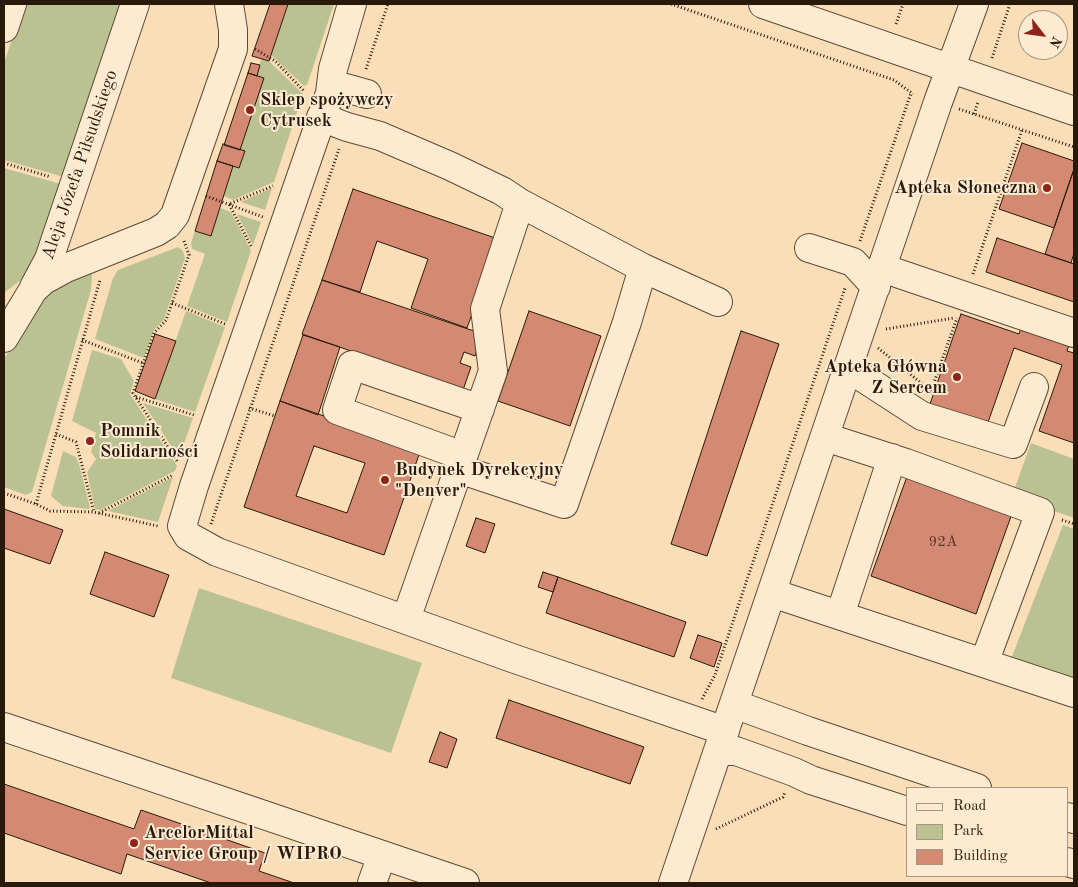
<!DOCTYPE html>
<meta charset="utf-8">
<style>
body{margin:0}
#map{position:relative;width:1078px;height:887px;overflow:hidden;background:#fadeb8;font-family:"Old Standard TT",serif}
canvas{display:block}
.frame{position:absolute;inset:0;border:5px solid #29190b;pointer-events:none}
.legend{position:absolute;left:906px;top:787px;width:162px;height:90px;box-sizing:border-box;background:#fcead1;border:1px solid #a89682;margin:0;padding:6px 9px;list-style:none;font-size:15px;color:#29190b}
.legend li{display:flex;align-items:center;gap:10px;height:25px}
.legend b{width:25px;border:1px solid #a89682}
.north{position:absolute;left:1018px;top:10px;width:50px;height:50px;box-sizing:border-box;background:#fcead1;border:1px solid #a89682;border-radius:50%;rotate:120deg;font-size:14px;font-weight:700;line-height:20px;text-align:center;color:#29190b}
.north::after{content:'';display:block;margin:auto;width:18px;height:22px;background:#8f2418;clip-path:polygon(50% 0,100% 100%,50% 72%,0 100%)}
</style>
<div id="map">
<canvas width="1078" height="887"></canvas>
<div class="frame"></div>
<ul class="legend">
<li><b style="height:6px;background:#fcead1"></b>Road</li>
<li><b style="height:14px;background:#bbc291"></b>Park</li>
<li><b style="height:14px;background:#d48a72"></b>Building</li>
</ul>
<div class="north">N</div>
</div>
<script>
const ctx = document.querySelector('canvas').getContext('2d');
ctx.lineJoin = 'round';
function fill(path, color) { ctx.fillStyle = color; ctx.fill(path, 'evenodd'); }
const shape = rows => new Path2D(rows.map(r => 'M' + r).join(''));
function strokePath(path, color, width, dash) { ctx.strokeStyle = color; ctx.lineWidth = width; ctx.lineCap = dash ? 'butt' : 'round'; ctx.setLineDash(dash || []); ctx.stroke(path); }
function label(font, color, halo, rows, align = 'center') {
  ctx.font = font + ' "Old Standard TT",serif'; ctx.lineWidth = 4; ctx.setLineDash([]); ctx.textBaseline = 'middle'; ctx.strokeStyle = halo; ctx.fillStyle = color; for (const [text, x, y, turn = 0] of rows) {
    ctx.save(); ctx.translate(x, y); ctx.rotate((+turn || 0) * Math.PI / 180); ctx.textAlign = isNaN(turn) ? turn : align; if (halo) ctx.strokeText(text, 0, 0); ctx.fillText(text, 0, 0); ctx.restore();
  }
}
const green = shape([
 [24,4,123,4,64,177,4,160,4,63],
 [288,4,334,4,307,85,304,86,271,55],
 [261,59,269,61,303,94,274,182,233,200,224,196,233,166,239,168,245,152,240,150,263,78,257,76],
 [4,168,61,184,31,266,21,280,4,293],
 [272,188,265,210,241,202],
 [220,208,231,212,251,251,227,322,187,306,205,254,192,249,191,243,195,231,211,236],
 [237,214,261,222,253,245],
 [178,247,183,251,185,258,164,319,154,330,144,358,95,339,113,278,118,270],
 [91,269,92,275,91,290,32,492,26,495,4,487,4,359,36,308,44,298,56,288],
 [186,311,225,327,195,412,155,399],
 [92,350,121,359,134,381,130,394,177,466,175,471,100,510,95,509,87,472,96,459,91,452,96,433,72,421],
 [143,403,193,418,180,455,177,455],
 [1031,443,1074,459,1074,518,1012,496],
 [63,451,76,457,79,464,90,507,89,509,63,506,51,496],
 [173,477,158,522,108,511],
 [1063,525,1074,529,1074,680,1011,659],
 [199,588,422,663,391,753,171,678]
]);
const building = shape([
 [270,4,288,4,269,61,252,56,270,4],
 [251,63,260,65,257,76,248,73,251,63],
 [248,73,264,78,240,150,224,145,248,73],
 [1022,143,1074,161,1074,169,1054,228,999,209,1022,143],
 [223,144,245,151,239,168,217,161,223,144],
 [217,161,233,166,211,236,195,231,217,161],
 [1074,169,1074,253,1071,263,1045,254,1074,169],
 [353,189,498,239,467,328,411,308,428,259,377,241,360,292,322,280,353,189],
 [997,238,1074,264,1074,302,986,272,997,238],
 [322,280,483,334,475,356,464,352,460,363,471,367,463,390,302,334,322,280],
 [529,311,601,336,570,426,498,401,529,311],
 [961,314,1019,334,1023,322,1071,339,1067,351,1074,353,1074,443,1039,431,1062,365,1014,348,986,428,929,407,961,314],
 [741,331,779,344,707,556,671,544,741,331],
 [155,334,176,341,155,399,135,391,155,334],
 [303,335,340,347,318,415,280,401,303,335],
 [280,401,421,449,384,555,244,507,280,401],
 [314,446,365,463,347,513,296,496,314,446],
 [909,471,1014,508,976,614,871,576,909,471],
 [4,509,63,530,50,564,4,548,4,509],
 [476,518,495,524,485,553,466,546,476,518],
 [105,552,169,575,154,617,90,594,105,552],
 [543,572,558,577,553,592,538,587,543,572],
 [558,577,686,622,674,657,546,613,558,577],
 [698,635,722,643,714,667,690,658,698,635],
 [509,700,644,747,630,784,496,738,509,700],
 [440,732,457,739,447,768,429,762,440,732],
 [4,784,134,829,141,810,265,853,259,871,294,883,211,883,127,854,121,874,4,833,4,784]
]);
const path = shape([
 [671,4,894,80,913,94],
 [896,24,903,4],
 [255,49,275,61,305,92],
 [992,58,1010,4],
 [366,69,388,4],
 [959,109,1074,147],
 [974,114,978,102],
 [4,163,51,177],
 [206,196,263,217],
 [860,241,911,93],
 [251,246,229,204,273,186],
 [973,274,1022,130],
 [172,303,225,324],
 [886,329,954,318],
 [82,340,143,363],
 [878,348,931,391],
 [930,394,957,318],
 [136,397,194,415],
 [249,408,275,416],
 [56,434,76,442,94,512],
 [177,461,133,393,154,333,166,320,189,255,184,241],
 [4,493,36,504,50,511,94,512,158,526],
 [36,504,100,280],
 [99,513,173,475],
 [1062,520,1074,524],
 [211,524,339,149],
 [702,699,715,675,845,288],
 [716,829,783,797,785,792]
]);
const minor = shape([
 [352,4,333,69,330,93,194,486,182,526,188,536,217,552,512,658,725,731],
 [763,4,1074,111],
 [4,28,12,4],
 [331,84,367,94],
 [321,117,347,127,380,136,450,166,502,191,520,203,643,268,718,302],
 [809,248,853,262,876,287],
 [882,268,1074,333],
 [34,287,49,259,135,4],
 [4,338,33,290,44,280,66,268,156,232,167,225,175,215,233,49,233,30,229,4],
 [848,368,922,416,1013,444,1034,387],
 [825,437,906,463,1040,512,984,663],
 [463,456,337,410,352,365,480,409],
 [459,469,564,504,627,322,643,268],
 [772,593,1074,693],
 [840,615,892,458],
 [406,619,493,371,485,309,520,203],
 [734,704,808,731,977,788],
 [4,727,465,883],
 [719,751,736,751,794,772,811,780,907,811],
 [1067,817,1074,819],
 [1067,862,1074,864],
 [372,883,382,855],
 [673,883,938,102,974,4]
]);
const markers = [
 [250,110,5,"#8f2418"],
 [1047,188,5,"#8f2418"],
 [957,377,5,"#8f2418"],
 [90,441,5,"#8f2418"],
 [385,480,5,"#8f2418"],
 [134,843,5,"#8f2418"]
];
const numberNames = [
 ["92A",943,542]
];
const poiNames = [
 ["Sklep spożywczy",260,100],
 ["Cytrusek",260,121],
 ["Apteka Słoneczna",1037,188,"right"],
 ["Apteka Główna",947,367,"right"],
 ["Z Sercem",947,388,"right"],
 ["Pomnik",100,431],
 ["Solidarności",100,452],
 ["Budynek Dyrekcyjny",395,470],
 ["\"Denver\"",395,491],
 ["ArcelorMittal",144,833],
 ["Service Group / WIPRO",144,854]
];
const streetNames = [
 ["Aleja Józefa Piłsudskiego",80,165,-71]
];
fill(green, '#bbc291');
fill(building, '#d48a72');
strokePath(building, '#29190b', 1);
strokePath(minor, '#5d4a36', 30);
strokePath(path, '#29190b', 3, [1, 2.5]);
strokePath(minor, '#fcead1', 28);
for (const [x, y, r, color] of markers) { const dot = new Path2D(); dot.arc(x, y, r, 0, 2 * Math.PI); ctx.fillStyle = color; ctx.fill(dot); strokePath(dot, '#fcead1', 2); }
label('15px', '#543525', null, numberNames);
label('bold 18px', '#29190b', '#fcead1', poiNames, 'left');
label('18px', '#29190b', '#fcead1', streetNames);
</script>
